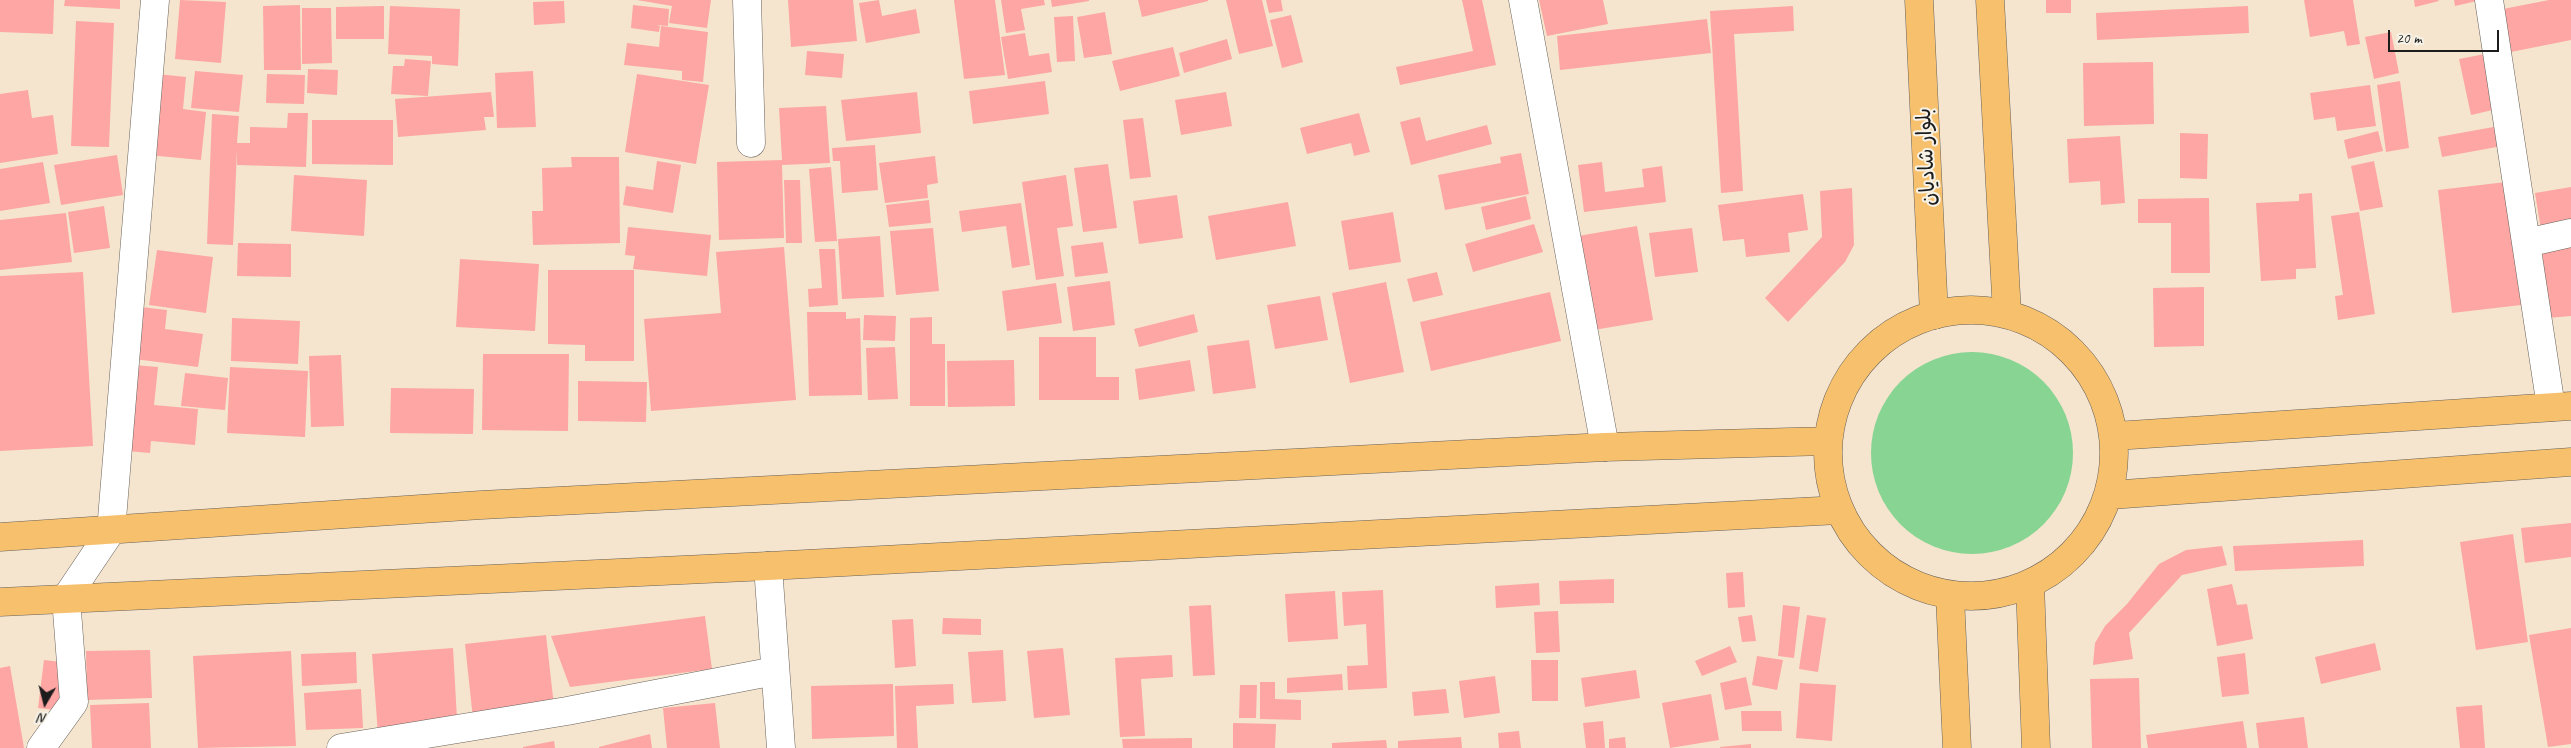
<!DOCTYPE html>
<meta charset="utf-8">
<style>
body{margin:0}
#map{position:relative;width:2571px;height:748px;overflow:hidden;background:#f5e5cf;font-family:Caveat,sans-serif}
canvas{display:block}
.north{position:absolute;left:20px;top:678px;width:50px;height:50px;-webkit-text-stroke:4px #f7f3e8;paint-order:stroke;rotate:188deg;font-size:14px;font-weight:700;line-height:20px;text-align:center;color:#1c1c1c}
.north::after{content:'';display:block;margin:auto;width:18px;height:22px;background:#1c1c1c;clip-path:polygon(50% 0,100% 100%,50% 72%,0 100%)}
.scale{position:absolute;left:2388px;top:30px;width:111px;height:22px;box-sizing:border-box;border:2px solid #1c1c1c;border-top:0;padding-left:6px;font-size:15px;line-height:18px;white-space:nowrap;color:#1c1c1c;-webkit-text-stroke:4px #f7f3e8;paint-order:stroke}
</style>
<div id="map">
<canvas width="2571" height="748"></canvas>
<div class="north">N</div>
<div class="scale">20 m</div>
</div>
<script>
const ctx = document.querySelector('canvas').getContext('2d');
ctx.lineJoin = 'round';
function fill(path, color) { ctx.fillStyle = color; ctx.fill(path, 'evenodd'); }
const shape = rows => new Path2D(rows.map(r => 'M' + r).join(''));
function strokePath(path, color, width, dash) { ctx.strokeStyle = color; ctx.lineWidth = width; ctx.lineCap = dash ? 'butt' : 'round'; ctx.setLineDash(dash || []); ctx.stroke(path); }
function label(font, color, halo, rows, align = 'center') {
  ctx.font = font + ' Caveat,"Playpen Sans Arabic",sans-serif'; ctx.lineWidth = 4; ctx.setLineDash([]); ctx.textBaseline = 'middle'; ctx.strokeStyle = halo; ctx.fillStyle = color; for (const [text, x, y, turn = 0] of rows) {
    ctx.save(); ctx.translate(x, y); ctx.rotate((+turn || 0) * Math.PI / 180); ctx.textAlign = isNaN(turn) ? turn : align; if (halo) ctx.strokeText(text, 0, 0); ctx.fillText(text, 0, 0); ctx.restore();
  }
}
const green = shape([
 '1871 453a101 101 0 1 1 202 0a101 101 0 1 1-202 0Z'
]);
const building = shape([
 [0,0,54,0,53,34,0,32],
 [65,0,120,0,120,9,64,6],
 [180,0,226,2,221,63,175,59],
 [637,0,711,0,707,28,669,23,672,6],
 [788,0,853,0,857,41,791,47],
 [879,0,882,16,916,9,920,33,866,43,859,3],
 [954,0,995,0,1005,75,964,79],
 [1001,0,1044,0,1045,5,1021,9,1025,30,1006,33],
 [1051,0,1089,0,1089,1,1052,7],
 [1138,0,1208,0,1208,1,1142,17],
 [1226,0,1262,0,1273,46,1239,54],
 [1266,0,1281,0,1283,11,1269,13],
 [1462,0,1482,0,1496,65,1400,85,1396,67,1473,51],
 [1539,0,1603,0,1608,24,1547,36],
 [2046,0,2071,0,2071,13,2046,13],
 [2304,0,2353,0,2360,44,2347,46,2344,31,2310,37],
 [2414,0,2438,0,2439,1,2415,7],
 [2454,0,2477,0,2477,1,2455,6],
 [2549,0,2571,0,2571,40,2511,52,2503,9],
 [564,1,565,23,534,25,533,2],
 [300,5,301,70,264,70,263,6],
 [633,5,669,9,668,26,657,25,660,26,659,32,631,28],
 [384,6,384,39,336,39,336,7],
 [390,6,460,9,458,66,432,64,432,56,388,54],
 [1793,6,1794,31,1734,34,1743,191,1721,193,1710,11],
 [2248,6,2249,33,2097,40,2096,13],
 [302,8,331,8,332,63,302,64],
 [1105,12,1112,54,1084,58,1077,17],
 [1291,15,1303,62,1282,68,1270,20],
 [1073,16,1075,61,1057,62,1054,17],
 [1707,19,1711,53,1560,70,1557,36],
 [76,21,114,23,109,147,71,146],
 [661,26,708,32,703,82,682,80,682,71,624,65,627,43,659,47],
 [2391,32,2399,73,2374,79,2365,37],
 [1025,33,1029,56,1049,53,1052,72,1008,79,1001,37],
 [1227,39,1232,59,1184,73,1179,53],
 [1173,47,1180,76,1120,91,1112,61],
 [807,51,844,54,842,78,805,75],
 [2485,54,2497,109,2471,115,2459,59],
 [405,59,431,61,428,96,391,94,393,66,404,66],
 [2153,62,2154,124,2084,126,2083,63],
 [308,69,338,70,337,95,307,93],
 [195,71,243,75,239,112,191,108],
 [533,71,536,127,497,128,495,73],
 [157,74,186,77,183,109,206,112,201,160,148,155],
 [267,74,305,75,304,104,266,103],
 [637,74,709,85,696,164,625,152],
 [1045,81,1049,114,973,124,969,91],
 [2400,81,2409,148,2386,152,2377,85],
 [2370,85,2376,126,2337,131,2335,117,2314,120,2310,93],
 [28,90,32,118,53,115,58,154,0,163,0,94],
 [491,92,494,117,484,117,486,130,398,137,395,99],
 [917,92,921,133,846,141,841,100],
 [1226,92,1232,126,1181,135,1175,100],
 [826,106,830,163,782,165,784,238,719,240,717,162,782,160,779,108],
 [288,113,308,113,306,167,237,165,237,149,233,245,207,244,212,114,239,116,237,143,250,143,250,127,287,128],
 [1359,113,1370,152,1354,156,1351,143,1307,154,1300,128],
 [1420,117,1426,141,1487,125,1492,144,1411,165,1400,122],
 [1143,118,1151,177,1130,179,1123,120],
 [312,120,393,120,393,165,312,164],
 [2499,126,2502,146,2442,157,2438,137],
 [2378,131,2383,151,2348,159,2344,140],
 [2180,133,2208,134,2207,179,2180,178],
 [2120,136,2125,203,2101,205,2100,181,2069,183,2067,139],
 [875,145,878,190,842,193,840,161,833,161,832,148],
 [1521,153,1529,194,1445,210,1438,175,1501,163,1500,157],
 [117,155,123,195,61,205,54,165],
 [935,156,938,183,927,185,928,198,885,203,879,163],
 [571,157,619,157,620,243,533,245,532,211,543,211,542,168,572,167],
 [657,161,681,165,673,213,623,205,626,186,653,190],
 [2374,161,2383,207,2360,211,2351,166],
 [43,162,50,203,0,211,0,169],
 [1602,162,1605,192,1644,187,1642,169,1662,166,1666,202,1584,212,1578,165],
 [1108,164,1117,228,1083,232,1074,168],
 [831,167,837,241,815,242,809,169],
 [294,175,367,180,364,236,291,231],
 [1066,175,1073,226,1057,228,1064,276,1036,280,1022,182],
 [784,180,800,180,802,243,786,243],
 [2506,182,2521,305,2452,313,2438,190],
 [2571,187,2571,225,2541,230,2535,193],
 [1852,188,1854,245,1845,262,1788,322,1765,298,1822,237,1820,191],
 [2312,193,2316,268,2296,269,2296,279,2261,281,2256,203,2299,201,2299,194],
 [1803,194,1808,230,1788,233,1790,252,1746,257,1744,239,1723,241,1718,205],
 [1177,195,1183,238,1139,244,1133,201],
 [1526,196,1531,219,1486,230,1481,207],
 [2209,198,2210,273,2171,273,2171,223,2138,223,2138,199],
 [929,200,931,223,889,227,886,205],
 [1288,202,1296,246,1216,260,1208,216],
 [1021,203,1030,265,1012,268,1006,226,962,232,959,211],
 [104,206,110,248,74,253,68,212],
 [1393,212,1401,262,1349,270,1341,221],
 [2359,212,2375,314,2338,320,2335,296,2343,295,2331,216],
 [66,213,72,262,0,270,0,220],
 [1534,224,1543,252,1473,272,1465,244],
 [1637,226,1653,320,1588,331,1572,237],
 [628,227,711,235,707,276,633,269,635,256,625,255],
 [933,228,939,291,896,295,890,231],
 [1692,228,1698,272,1655,277,1649,233],
 [880,236,884,297,842,299,838,239],
 [1103,242,1108,273,1075,277,1071,246],
 [238,243,291,244,291,277,237,276],
 [2571,246,2571,316,2548,318,2542,248],
 [784,247,796,400,651,411,644,319,721,313,716,252],
 [819,249,835,249,838,305,809,307,808,289,822,288],
 [157,250,213,257,206,313,149,305],
 [460,259,539,264,535,331,456,327],
 [548,270,634,270,634,361,585,361,585,345,548,344],
 [83,272,93,446,0,451,0,276],
 [1437,272,1443,295,1413,302,1407,279],
 [1110,281,1115,325,1073,331,1067,287],
 [1386,282,1404,372,1350,383,1332,293],
 [1056,283,1062,323,1007,331,1002,291],
 [2204,287,2204,346,2154,347,2153,288],
 [1550,292,1561,341,1431,371,1420,322],
 [1320,296,1328,340,1275,349,1267,305],
 [141,307,167,310,165,329,203,334,198,367,134,359],
 [807,312,846,312,846,319,860,318,862,395,809,396],
 [1194,314,1198,332,1139,347,1134,329],
 [864,315,896,316,895,341,863,340],
 [932,317,932,344,945,344,945,406,910,406,910,318],
 [232,318,300,321,298,364,231,361],
 [1039,337,1096,337,1096,377,1119,377,1119,400,1039,400],
 [1249,340,1256,388,1213,394,1207,346],
 [895,347,898,399,868,400,866,348],
 [483,354,569,354,568,431,482,430],
 [341,355,344,426,311,427,309,356],
 [1014,360,1015,406,948,407,947,361],
 [1190,360,1195,391,1139,400,1135,369],
 [134,365,158,367,154,405,198,409,195,445,151,441,150,453,127,451],
 [230,367,308,371,305,437,227,433],
 [185,373,228,378,225,410,181,406],
 [578,381,647,382,646,422,578,421],
 [391,388,474,389,473,434,390,433],
 [2571,523,2571,557,2525,563,2521,528],
 [2513,534,2528,642,2476,650,2460,542],
 [2363,540,2364,566,2235,571,2233,546],
 [2222,546,2227,565,2182,575,2129,633,2133,659,2093,665,2095,643,2105,626,2127,604,2159,564,2186,550],
 [1743,572,1745,607,1728,608,1726,573],
 [1614,579,1614,603,1560,604,1559,581],
 [1539,583,1540,605,1496,608,1495,586],
 [2232,584,2237,605,2247,604,2253,639,2217,646,2207,589],
 [1383,590,1387,688,1348,690,1347,666,1368,665,1366,624,1344,626,1342,592],
 [1335,591,1338,639,1288,642,1285,594],
 [1211,605,1215,675,1193,676,1189,606],
 [1783,605,1800,607,1794,658,1778,656],
 [1558,611,1560,652,1536,653,1534,612],
 [1752,615,1756,641,1742,642,1738,617],
 [1807,615,1826,618,1818,672,1799,669],
 [705,616,712,669,570,687,551,636],
 [943,618,981,619,981,635,942,634],
 [913,619,916,666,895,668,892,620],
 [2571,628,2571,744,2548,747,2529,635],
 [546,635,554,706,473,719,465,644],
 [2375,643,2381,670,2321,684,2315,657],
 [1730,646,1737,662,1702,676,1695,661],
 [453,648,457,719,378,734,372,654],
 [1063,648,1070,715,1034,718,1027,651],
 [150,650,152,698,87,700,86,651],
 [1003,650,1006,701,972,703,968,652],
 [291,651,296,746,198,748,193,656],
 [356,652,357,683,302,686,301,654],
 [2245,653,2249,694,2222,697,2217,657],
 [1172,655,1173,677,1141,679,1145,736,1120,737,1115,658],
 [1757,656,1783,660,1777,690,1752,685],
 [44,660,70,663,64,711,38,708],
 [1531,660,1558,660,1558,701,1532,701],
 [10,666,24,748,0,748,0,668],
 [1636,670,1640,698,1585,707,1581,678],
 [1342,674,1343,690,1287,693,1287,678],
 [1495,676,1500,713,1464,718,1459,681],
 [1746,677,1752,705,1725,710,1720,683],
 [2139,678,2141,748,2092,748,2090,679],
 [1260,682,1275,682,1275,699,1301,700,1301,720,1260,719],
 [1800,683,1836,685,1832,741,1796,738],
 [893,684,894,736,812,739,811,686],
 [953,684,954,704,916,706,918,748,897,748,895,686],
 [1240,685,1257,685,1256,718,1239,718],
 [361,689,363,728,306,730,304,693],
 [1446,689,1449,713,1414,716,1412,692],
 [1711,694,1719,740,1670,748,1662,703],
 [149,703,151,748,92,748,90,705],
 [715,703,720,748,667,748,663,708],
 [2482,705,2485,748,2460,748,2456,707],
 [1741,711,1781,711,1782,731,1742,731],
 [2304,717,2308,748,2259,748,2256,723],
 [1603,721,1605,748,1586,748,1583,723],
 [2243,721,2247,748,2148,748,2146,735],
 [1233,723,1276,724,1275,748,1233,748],
 [1519,731,1521,748,1499,748,1498,733],
 [650,734,652,748,599,748,599,747],
 [1461,737,1462,748,1398,748,1398,741],
 [1625,737,1626,748,1609,748,1609,739],
 [1192,738,1192,748,1123,748,1122,739],
 [1386,740,1387,748,1332,748,1332,743],
 [554,741,555,748,523,748,523,747],
 [1751,744,1751,748,1720,748,1720,747]
]);
const minor = shape([
 [747,0,751,143],
 [1523,0,1605,447],
 [2489,0,2551,407],
 [2526,243,2571,233],
 [768,566,781,748],
 [41,748,74,702,66,598,111,531,155,0],
 [341,748,567,711,775,671]
]);
const major = shape([
 [1919,0,1934,315],
 [1990,0,2007,314],
 [2030,584,2036,748],
 [1950,596,1957,748]
]);
const highway = shape([
 '1828 453a143 143 0 1 1 286 0a143 143 0 1 1-286 0Z',
 [2115,436,2571,406],
 [2110,495,2571,462],
 [0,537,481,505,1605,447,1828,441],
 [0,602,768,566,1839,510]
]);
const streetNames = [
 ["بلوار شادیان",1927,157,-93]
];
fill(green, '#88d492');
fill(building, '#fda6a3');
strokePath(minor, '#68625b', 29);
strokePath(major, '#68625b', 29);
strokePath(highway, '#68625b', 29);
strokePath(minor, '#fff', 28);
strokePath(major, '#f7c06c', 28);
strokePath(highway, '#f7c06c', 28);
label('21px', '#1c1c1c', '#f7f3e8', streetNames);
</script>
